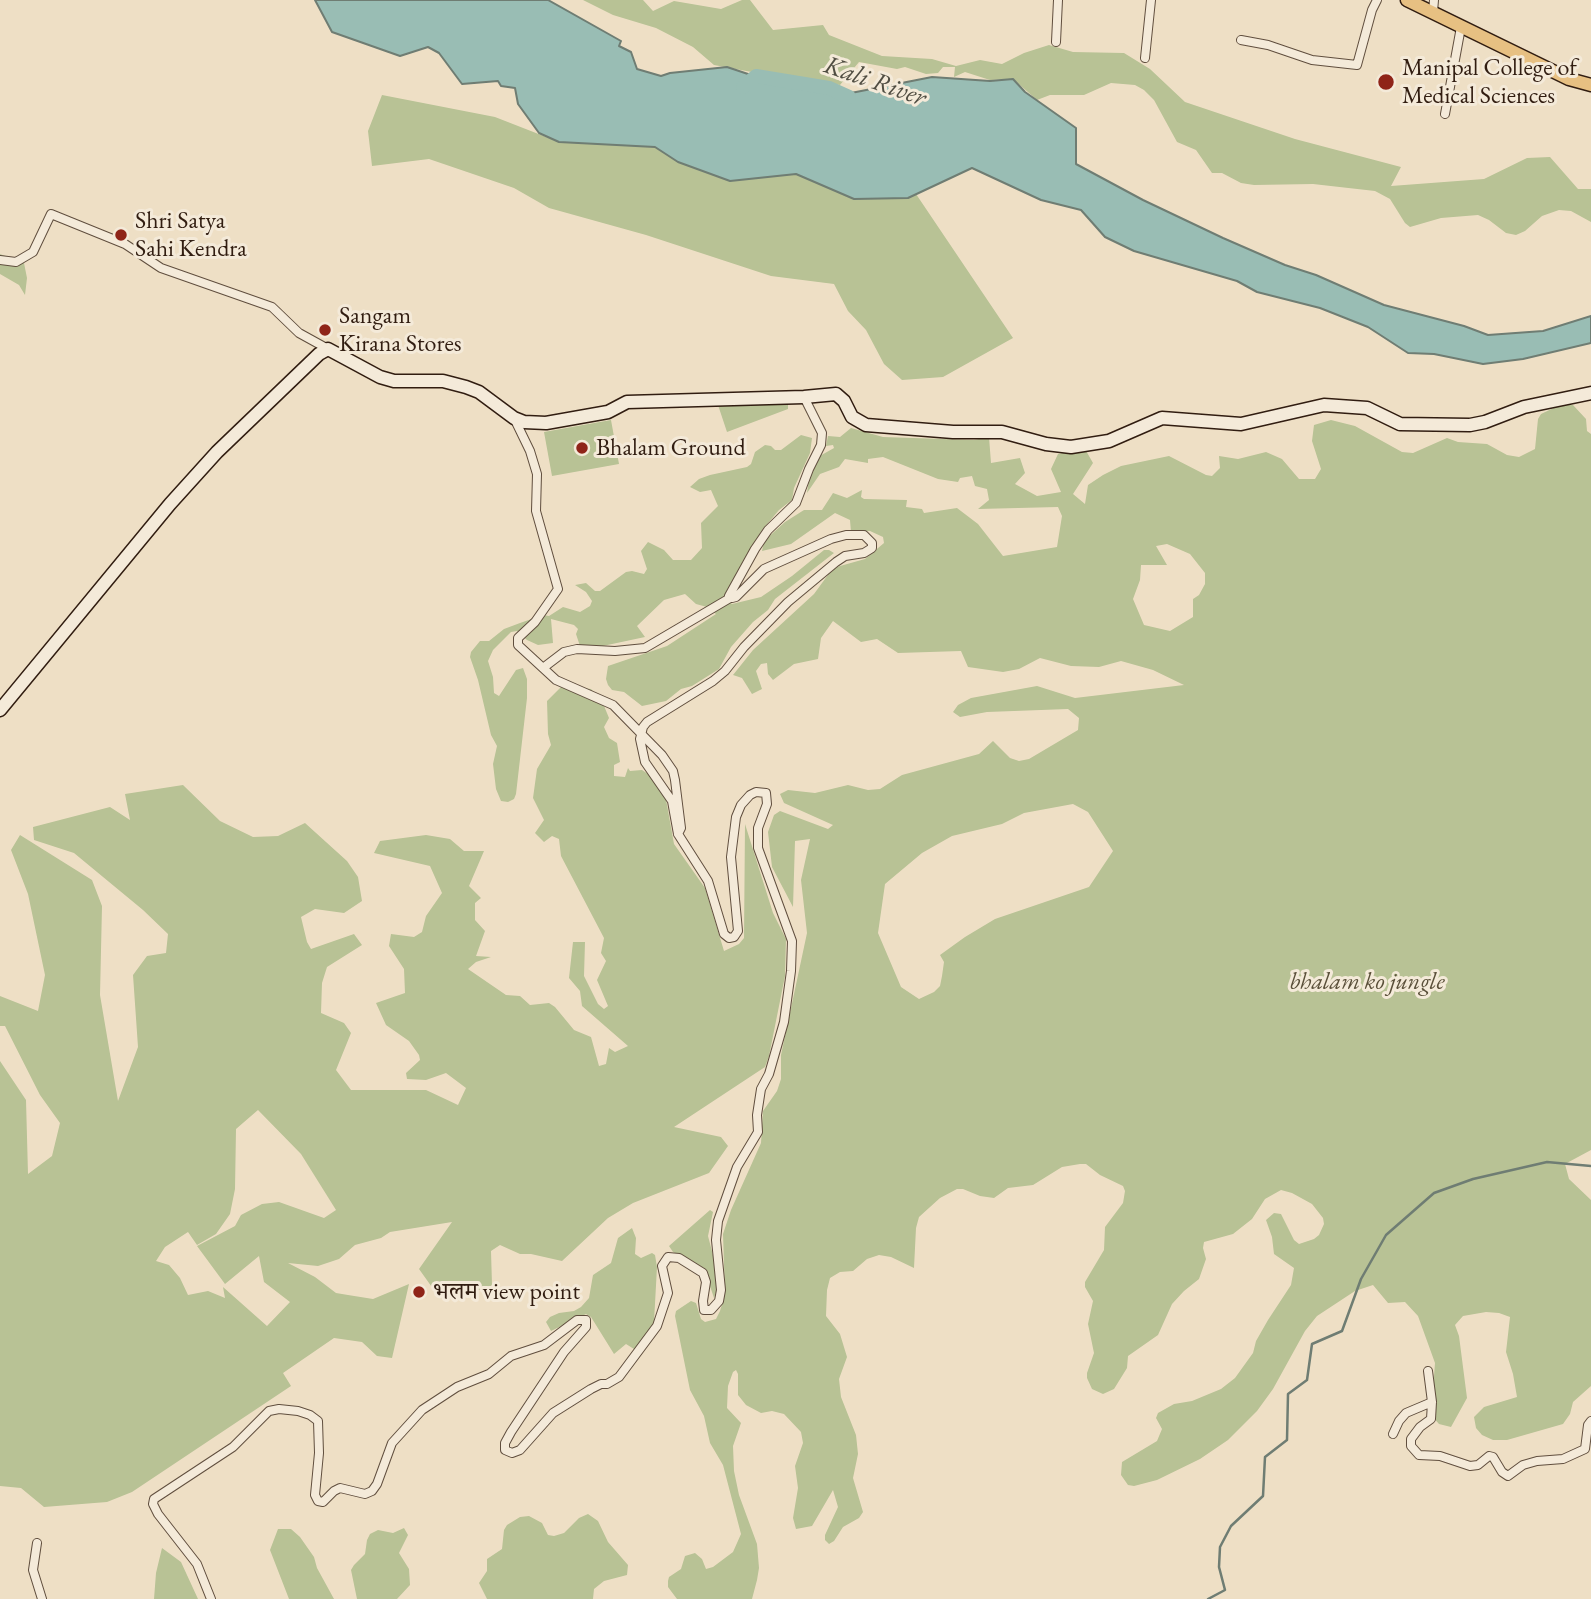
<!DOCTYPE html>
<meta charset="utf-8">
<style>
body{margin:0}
canvas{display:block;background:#eedfc5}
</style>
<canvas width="1591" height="1599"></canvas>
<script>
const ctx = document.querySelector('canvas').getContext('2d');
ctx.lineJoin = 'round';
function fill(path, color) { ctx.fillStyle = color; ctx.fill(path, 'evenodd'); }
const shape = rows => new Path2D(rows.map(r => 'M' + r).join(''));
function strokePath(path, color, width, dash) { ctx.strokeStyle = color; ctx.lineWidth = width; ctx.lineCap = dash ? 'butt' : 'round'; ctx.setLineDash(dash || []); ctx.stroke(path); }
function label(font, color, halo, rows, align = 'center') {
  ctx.font = font + ' "EB Garamond","Noto Serif Devanagari",serif'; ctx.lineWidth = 6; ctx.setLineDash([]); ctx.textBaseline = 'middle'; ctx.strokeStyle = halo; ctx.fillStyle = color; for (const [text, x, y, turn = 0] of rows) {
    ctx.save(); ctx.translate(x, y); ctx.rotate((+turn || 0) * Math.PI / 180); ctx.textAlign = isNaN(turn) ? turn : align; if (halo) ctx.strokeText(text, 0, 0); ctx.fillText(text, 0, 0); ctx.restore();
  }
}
const green = shape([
 [583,0,643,0,653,11,674,1,721,9,742,0,750,0,773,30,823,25,829,35,882,56,932,59,956,66,980,60,1002,64,1024,53,1049,45,1073,52,1124,53,1150,69,1185,102,1295,139,1401,167,1391,186,1484,179,1527,158,1550,157,1578,189,1591,189,1591,222,1571,211,1559,210,1542,216,1525,231,1516,235,1506,233,1489,220,1478,215,1441,218,1410,227,1405,223,1390,199,1375,191,1313,184,1254,185,1241,183,1222,173,1212,173,1196,150,1177,142,1154,100,1144,90,1135,85,1111,83,1084,95,1050,95,1037,100,1013,79,990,80,965,72,954,77,955,67,943,67,938,73,926,74,905,67,897,69,859,62,840,85,757,73,714,65,693,47,656,28,613,15],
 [382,95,495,117,559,142,655,147,678,162,730,181,796,174,854,199,908,198,916,194,1013,338,943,377,902,380,884,364,866,330,848,311,834,284,771,276,646,235,549,208,514,188,429,159,372,166,368,131],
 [0,254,24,263,27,278,25,295,19,285,0,274],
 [717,402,788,404,788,409,727,432],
 [1562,404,1573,405,1586,419,1587,431,1591,434,1591,1150,1565,1164,1569,1179,1591,1200,1591,1386,1573,1402,1570,1414,1563,1424,1507,1440,1493,1440,1482,1435,1476,1428,1474,1417,1484,1407,1517,1397,1513,1374,1506,1352,1510,1317,1499,1313,1486,1312,1463,1316,1455,1325,1459,1336,1467,1398,1451,1427,1439,1424,1431,1415,1435,1363,1418,1316,1405,1302,1388,1303,1373,1285,1355,1291,1317,1316,1305,1331,1273,1389,1257,1411,1228,1440,1200,1459,1157,1480,1134,1486,1128,1485,1121,1475,1122,1462,1157,1441,1162,1429,1156,1418,1158,1413,1174,1404,1192,1401,1221,1389,1235,1378,1253,1353,1256,1341,1268,1320,1291,1285,1294,1268,1274,1254,1272,1237,1266,1220,1274,1213,1281,1214,1294,1240,1299,1244,1314,1239,1319,1235,1324,1224,1323,1218,1312,1204,1292,1193,1281,1190,1265,1199,1252,1219,1233,1234,1204,1242,1203,1248,1206,1259,1199,1279,1184,1291,1172,1304,1158,1335,1128,1356,1127,1368,1114,1389,1103,1394,1092,1389,1087,1378,1087,1373,1094,1353,1088,1324,1093,1301,1085,1287,1085,1282,1104,1250,1105,1227,1123,1203,1125,1191,1123,1186,1100,1175,1086,1164,1080,1164,1062,1167,1033,1185,1008,1188,994,1198,980,1196,963,1189,957,1189,940,1198,919,1217,916,1228,914,1268,891,1257,879,1255,867,1259,853,1271,840,1272,830,1278,827,1290,826,1316,840,1334,847,1357,839,1379,841,1397,856,1435,858,1454,853,1478,863,1512,859,1518,843,1527,834,1541,829,1544,825,1540,825,1535,838,1507,833,1490,812,1526,796,1529,793,1518,798,1488,795,1466,803,1443,801,1432,784,1414,772,1411,761,1413,746,1405,738,1395,738,1374,736,1370,733,1372,728,1386,727,1408,741,1423,733,1446,734,1471,739,1495,757,1544,759,1568,757,1580,752,1599,677,1599,668,1587,668,1581,669,1577,681,1569,685,1556,695,1553,702,1559,706,1569,713,1567,733,1552,741,1534,723,1465,710,1443,704,1416,690,1390,675,1316,676,1311,691,1301,696,1303,701,1319,705,1322,716,1319,720,1311,725,1294,723,1234,731,1210,761,1143,763,1111,777,1091,781,1079,781,1055,807,933,801,880,810,839,795,841,793,907,772,867,768,832,774,815,780,811,828,829,833,825,784,803,780,794,788,790,815,793,848,785,868,790,880,789,902,775,979,754,993,741,1010,758,1019,761,1029,759,1078,730,1079,718,1068,709,987,712,960,717,953,712,958,705,971,698,1037,686,1075,698,1184,685,1153,670,1121,661,1099,667,1071,666,1040,658,1019,669,1003,672,968,667,961,651,898,653,877,639,861,642,833,621,821,638,818,659,794,664,773,680,768,674,767,663,761,664,756,671,762,689,752,694,742,678,733,675,753,650,814,594,833,568,865,559,884,543,883,537,870,531,851,532,850,520,835,513,791,544,762,551,764,541,785,522,804,510,822,510,833,493,847,498,862,490,861,497,864,499,907,500,906,507,922,509,924,513,957,508,978,524,1003,556,1057,547,1062,516,1058,507,978,509,989,500,987,489,975,486,972,476,960,478,958,482,938,479,883,457,868,459,868,463,845,459,839,467,820,474,807,493,810,473,818,457,834,448,833,445,826,446,828,436,840,437,851,428,883,437,974,440,989,437,991,463,1020,458,1025,473,1015,484,1037,496,1061,492,1051,469,1058,454,1085,449,1093,463,1073,494,1085,504,1088,485,1103,475,1121,466,1169,456,1206,475,1212,476,1220,468,1219,456,1238,459,1266,452,1282,459,1299,479,1315,479,1321,469,1312,441,1314,425,1331,420,1355,426,1402,452,1413,453,1447,438,1458,442,1487,444,1507,455,1519,457,1535,449,1538,419,1541,414],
 [1167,544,1190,554,1205,573,1205,584,1199,595,1193,599,1193,617,1170,631,1144,625,1133,599,1140,580,1141,565,1167,565,1156,546],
 [1073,804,1088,812,1113,851,1089,887,995,919,965,937,940,955,944,962,942,976,940,986,934,992,919,999,901,987,878,933,885,884,922,853,952,836,1002,824,1024,813],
 [611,420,619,464,552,476,544,432],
 [801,435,812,438,810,453,794,488,792,500,779,510,763,529,724,596,732,604,761,597,792,576,824,550,829,550,834,553,775,599,768,610,753,622,731,647,719,669,692,686,681,689,666,701,642,706,624,692,612,690,608,685,606,679,608,666,667,646,716,614,707,607,696,604,685,594,664,600,637,626,645,637,598,647,580,646,576,634,578,629,574,625,551,619,553,643,538,645,527,640,517,631,511,632,493,650,488,661,493,677,494,693,499,696,516,670,523,668,527,679,527,698,516,794,514,799,508,802,501,801,496,789,493,764,497,746,491,735,478,680,470,657,471,652,480,641,489,641,504,629,520,623,543,615,549,616,563,607,580,612,590,606,592,601,586,592,575,585,586,583,595,591,600,591,626,572,632,571,644,574,647,569,641,551,648,542,664,550,673,560,691,560,702,548,701,523,718,506,711,490,700,492,690,487,699,479,710,475,747,467,751,464,755,452,765,445,771,446,775,450,781,450],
 [562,686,591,689,602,701,609,718,604,727,609,738,617,743,620,762,614,765,614,776,625,777,628,768,630,771,642,770,657,780,665,794,674,844,705,888,724,951,739,944,744,938,745,824,773,913,786,939,785,976,769,1056,765,1067,674,1127,721,1137,728,1146,709,1173,633,1203,608,1218,562,1261,531,1254,520,1254,500,1245,491,1251,492,1285,485,1290,434,1290,419,1269,452,1222,390,1232,381,1238,355,1245,339,1259,318,1266,288,1263,315,1277,336,1293,348,1295,373,1299,409,1284,392,1358,377,1356,362,1342,334,1338,283,1373,291,1386,132,1492,107,1502,44,1507,21,1488,0,1486,0,1061,26,1100,28,1174,52,1156,60,1123,40,1095,5,1026,0,1026,0,996,38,1011,45,975,28,894,11,850,20,835,92,880,102,906,100,995,118,1101,138,1047,133,975,147,956,166,953,168,934,143,910,74,853,34,840,33,827,110,807,130,820,125,794,183,785,220,821,253,837,278,836,305,823,347,861,358,877,362,901,344,913,315,909,301,917,307,942,311,949,354,934,362,945,327,967,322,983,321,1013,344,1023,351,1033,336,1070,351,1090,426,1090,458,1105,466,1088,446,1073,426,1080,407,1079,406,1073,420,1060,419,1055,409,1041,386,1025,376,1003,405,993,404,969,389,946,391,934,414,937,422,932,426,916,442,893,430,866,374,853,380,841,426,835,450,839,464,851,484,851,469,886,481,898,475,903,475,920,485,931,476,956,491,957,476,962,468,969,506,995,520,996,530,1005,549,1003,555,1007,574,1030,591,1037,599,1066,606,1064,609,1048,615,1052,628,1046,582,1006,580,991,569,978,573,942,585,942,584,976,598,1004,604,1009,608,1006,597,980,606,961,601,953,604,938,561,856,559,839,552,836,544,842,535,833,544,820,533,798,537,769,551,745,548,734,547,701],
 [258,1110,301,1154,336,1210,324,1218,279,1202,262,1204,241,1215,235,1226,197,1246,225,1284,259,1256,264,1282,290,1302,267,1326,223,1287,225,1298,208,1291,188,1295,180,1278,169,1265,156,1261,165,1247,188,1232,197,1245,216,1234,230,1214,235,1189,236,1129],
 [710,1210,713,1212,708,1236,714,1259,717,1289,714,1298,704,1268,673,1252,669,1246],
 [632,1228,636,1238,635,1254,641,1258,652,1253,655,1255,657,1267,654,1322,643,1341,634,1349,626,1344,614,1354,591,1317,586,1314,551,1331,546,1322,550,1317,559,1313,574,1311,581,1307,589,1298,593,1275,611,1263,618,1238],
 [588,1514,598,1521,608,1542,628,1565,627,1575,604,1581,594,1589,593,1599,487,1599,479,1583,487,1571,487,1559,502,1549,504,1530,507,1525,520,1517,529,1516,542,1523,548,1535,554,1536,564,1533,579,1518],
 [404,1528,408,1535,399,1553,409,1569,410,1585,397,1599,357,1599,351,1570,354,1565,365,1554,367,1540,370,1534,378,1530,393,1533],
 [278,1529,291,1529,300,1537,314,1557,317,1568,334,1599,289,1599,270,1550],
 [162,1548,181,1562,198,1599,154,1599,156,1573]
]);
const water = shape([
 [315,0,548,0,621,41,619,46,631,52,637,69,661,76,670,73,727,67,760,78,851,93,932,77,990,81,1013,79,1025,92,1076,128,1076,164,1143,200,1223,238,1285,265,1316,275,1384,305,1464,326,1488,335,1543,331,1591,316,1591,343,1523,359,1483,364,1434,354,1408,353,1368,327,1320,308,1257,292,1237,281,1134,251,1105,237,1081,210,1041,200,972,168,908,198,854,199,796,174,730,181,678,162,655,147,559,142,539,133,518,104,515,88,501,86,498,81,462,84,439,53,428,47,400,56,332,32,315,0]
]);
const stream = shape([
 [1208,1599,1225,1590,1219,1567,1220,1547,1231,1526,1263,1496,1265,1457,1287,1440,1288,1394,1307,1380,1312,1344,1342,1331,1361,1279,1386,1235,1434,1193,1473,1179,1547,1162,1591,1166]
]);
const river = shape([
 [743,87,756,76,829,88,849,97]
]);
const minor = shape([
 [1433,12,1434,0],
 [1241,40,1268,45,1312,60,1357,65,1372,10,1377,0],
 [1056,42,1058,0],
 [1145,58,1151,0],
 [1445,114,1461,27],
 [0,260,16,262,33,252,51,214,125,244,161,268,272,307,299,333,328,349],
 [514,418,530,451,537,474,536,511,558,589,535,622,518,638,518,645,556,680,613,705,662,755,673,771,675,780,681,828,678,834],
 [543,668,564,652,577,649,615,651,645,648,730,598],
 [1428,1371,1432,1402,1431,1419,1420,1427,1411,1439,1411,1446,1419,1455,1440,1456,1470,1466,1478,1465,1489,1456,1493,1457,1502,1472,1508,1476,1523,1465,1537,1461,1563,1459,1585,1449,1588,1425,1591,1421],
 [1393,1434,1399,1421,1406,1413,1432,1402],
 [37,1543,33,1570,42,1599],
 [211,1599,197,1564,158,1514,153,1504,154,1499,233,1447,269,1411,279,1409,298,1411,310,1415,318,1421,319,1453,315,1495,318,1501,323,1502,334,1491,340,1488,365,1494,372,1491,377,1484,392,1443,422,1410,457,1387,489,1374,511,1356,544,1345,577,1320,586,1320,586,1327,564,1352,511,1432,505,1443,505,1450,512,1453,520,1450,553,1413,591,1389,601,1384,607,1384,619,1377,657,1326,668,1293,662,1266,668,1257,679,1258,703,1273,706,1282,703,1301,704,1310,711,1310,719,1301,721,1290,716,1240,718,1221,737,1167,758,1132,757,1115,761,1089,769,1074,784,1022,791,971,792,941,758,848,758,828,767,804,766,793,756,792,750,795,741,805,736,817,731,857,738,931,734,937,729,938,724,934,708,881,678,834,672,801,645,762,640,739,643,727,647,722,713,681,725,671,744,647,788,602,836,562,845,556,864,553,872,548,872,543,864,535,846,535,831,539,764,569,736,597,732,598,729,596,755,549,768,530,796,503,809,469,821,445,822,433,804,397]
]);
const secondary = shape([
 [0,710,170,504,217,452,319,354,328,349,380,377,394,381,443,381,466,387,479,392,514,418,524,422,546,423,608,412,627,402,804,397,836,394,844,401,852,417,866,425,953,432,1002,432,1046,444,1071,447,1109,441,1162,418,1241,424,1324,405,1367,408,1400,424,1470,425,1485,422,1524,407,1591,393]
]);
const primary = shape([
 [1407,0,1569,79,1591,85]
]);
const markers = [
 [1386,82,9,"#8f2418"],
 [121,235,7,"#8f2418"],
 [325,330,7,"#8f2418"],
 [582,448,7,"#8f2418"],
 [419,1292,7,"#8f2418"]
];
const poiNames = [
 ["Manipal College of",1402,68],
 ["Medical Sciences",1402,96],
 ["Shri Satya",135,221],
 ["Sahi Kendra",135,249],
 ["Sangam",339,316],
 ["Kirana Stores",339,344],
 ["Bhalam Ground",596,448],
 ["भलम view point",433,1292]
];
const parkNames = [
 ["bhalam ko jungle",1367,982]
];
const waterNames = [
 ["Kali River",875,82,19]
];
fill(green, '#b8c295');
fill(water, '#99bdb4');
strokePath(water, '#6f7d73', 2);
strokePath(stream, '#6f7d73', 2.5);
strokePath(river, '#99bdb4', 14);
strokePath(minor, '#604e3e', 10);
strokePath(secondary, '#311d11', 15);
strokePath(primary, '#311d11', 15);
strokePath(minor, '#f4ead9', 8);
strokePath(secondary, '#f4ead9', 12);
strokePath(primary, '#e7c082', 12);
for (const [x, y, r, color] of markers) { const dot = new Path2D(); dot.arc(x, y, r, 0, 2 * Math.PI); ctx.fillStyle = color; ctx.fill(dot); strokePath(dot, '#f4ead9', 2.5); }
label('24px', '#311d11', '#f4ead9', poiNames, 'left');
label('italic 24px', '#5a4f39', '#f4ead9', parkNames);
label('italic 26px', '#504d42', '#f4ead9', waterNames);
</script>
